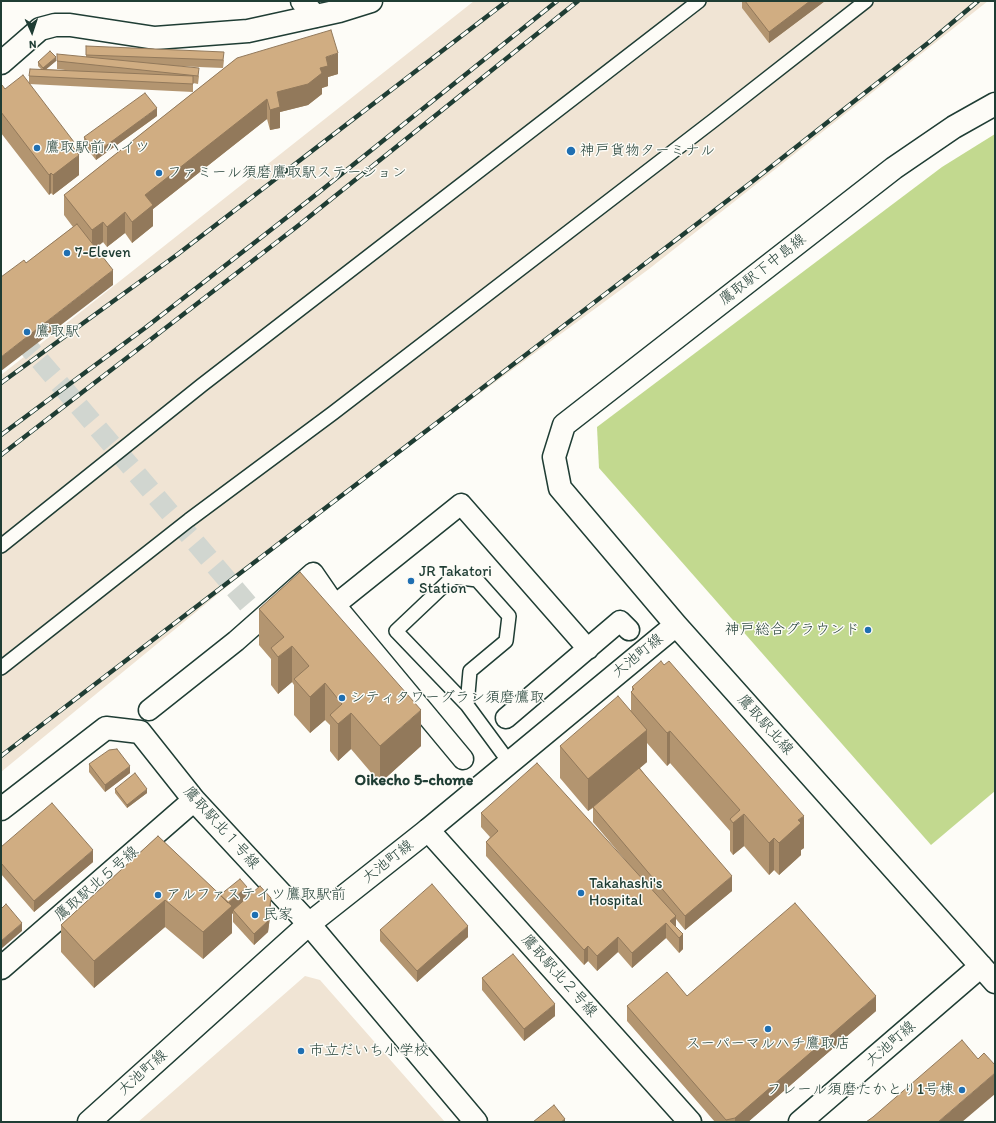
<!DOCTYPE html>
<meta charset="utf-8">
<style>
body{margin:0}
#map{position:relative;width:996px;height:1123px;overflow:hidden;background:#fdfcf7;font-family:Itim,sans-serif}
canvas{display:block}
.frame{position:absolute;inset:0;border:2px solid #1f3d34;pointer-events:none}
.north{position:absolute;left:12px;top:12px;width:40px;height:40px;-webkit-text-stroke:3px #fdfcf7;paint-order:stroke;rotate:177deg;font-size:11px;font-weight:700;line-height:16px;text-align:center;color:#1f3d34}
.north::after{content:'';display:block;margin:auto;width:14px;height:18px;background:#1f3d34;clip-path:polygon(50% 0,100% 100%,50% 72%,0 100%)}
</style>
<div id="map">
<canvas width="996" height="1123"></canvas>
<div class="frame"></div>
<div class="north">N</div>
</div>
<script>
const ctx = document.querySelector('canvas').getContext('2d');
ctx.lineJoin = 'round';
function fill(path, color) { ctx.fillStyle = color; ctx.fill(path, 'evenodd'); }
const shape = rows => new Path2D(rows.map(r => 'M' + r).join(''));
function strokePath(path, color, width, dash) { ctx.strokeStyle = color; ctx.lineWidth = width; ctx.lineCap = dash ? 'butt' : 'round'; ctx.setLineDash(dash || []); ctx.stroke(path); }
function label(font, color, halo, rows, align = 'center') {
  ctx.font = font + ' Itim,"Klee One",sans-serif'; ctx.lineWidth = 3; ctx.setLineDash([]); ctx.textBaseline = 'middle'; ctx.strokeStyle = halo; ctx.fillStyle = color; for (const [text, x, y, turn = 0] of rows) {
    ctx.save(); ctx.translate(x, y); ctx.rotate((+turn || 0) * Math.PI / 180); ctx.textAlign = isNaN(turn) ? turn : align; if (halo) ctx.strokeText(text, 0, 0); ctx.fillText(text, 0, 0); ctx.restore();
  }
}
const built = shape([
 [474,1,988,1,649,269,433,428,235,580,1,772,1,375],
 [305,976,320,980,445,1122,138,1122]
]);
const green = shape([
 [995,134,995,791,931,845,599,468,597,427,942,167]
]);
const pedestrianTunnel = shape([
 [1,315,253,610]
]);
const service = shape([
 [1,546,202,385,699,1],
 [1,668,189,520,333,413,714,120,866,1],
 [467,705,470,671,506,641,509,616,477,580,453,577,396,631,467,705,509,762]
]);
const pedestrian = shape([
 [335,605,463,759],
 [149,710,236,641,313,573,335,605,461,504,588,649],
 [506,718,620,621,629,630]
]);
const minor = shape([
 [302,1,315,16],
 [1,809,106,728,140,732,194,800,309,924,476,1122],
 [428,830,690,1122],
 [1,968,194,800]
]);
const tertiary = shape([
 [1,63,40,29,55,25,70,25,155,38,248,31,339,11,371,1],
 [995,104,954,127,894,168,564,425,554,457,560,488,676,625,995,982],
 [89,1122,309,924,428,830,676,625],
 [800,1122,981,966]
]);
const rail = shape([
 [1,383,178,254,507,1],
 [1,435,145,328,313,197,557,1],
 [1,455,299,225,578,1],
 [1,756,753,181,928,43,978,1]
]);
const wall = shape([
 [742,1,825,1,769,43,742,8],
 [86,46,224,60,223,68,174,66,199,76,198,84,193,83,193,92,29,84,74,148,79,175,53,195,51,193,49,195,1,133,1,86,5,89,29,84,29,76,41,69,38,66,38,62,56,61,46,69,73,71,57,69,57,61,86,57],
 [237,58,338,74,328,77,328,86,322,88,322,94,308,105,280,112,280,128,270,130,267,119,153,209,153,226,132,243,125,233,107,247,103,242,96,248,113,285,26,263,73,227,64,215,64,195],
 [157,116,96,160,84,145,84,137],
 [259,609,421,746,380,783,351,749,338,761,330,751,330,725,325,720,310,733,294,715,294,685,292,682,278,694,271,685,271,659,259,645],
 [632,687,804,848,801,850,801,855,779,875,774,870,769,875,744,846,733,855,730,851,730,831,670,763,667,766,647,743,647,762,640,768,732,891,685,930,676,919,676,927,683,949,679,953,666,938,632,968,618,952,597,971,588,961,584,965,486,856,486,842,490,837,481,827,481,813,626,861,593,822,593,808,588,811,560,778,560,746,631,710,631,692,632,691],
 [89,764,130,773,105,792,89,772],
 [115,789,147,793,127,808,115,793],
 [158,836,220,895,247,898,271,909,268,932,254,945,233,922,233,913,232,914,232,933,203,959,165,927,94,988,61,952,61,925],
 [1,847,93,862,34,912,1,874],
 [380,930,468,937,417,982,380,941],
 [482,978,555,1016,524,1041,482,990],
 [687,996,876,1011,748,1122,715,1122,627,1021,627,1006]
]);
const shadedWall = shape([
 [810,1,825,1,769,43,769,32],
 [338,53,338,74,328,77,328,86,322,88,322,94,308,105,280,112,280,128,270,130,270,110,277,92,326,57],
 [56,57,56,61,43,72,43,68],
 [267,99,267,119,153,209,153,226,132,243,132,222,145,195],
 [157,108,157,116,96,160,96,153],
 [74,142,74,159,79,155,79,175,53,195,53,175,71,144],
 [51,173,51,193,49,195,49,175],
 [125,212,125,233,107,247,107,227],
 [103,222,103,242,92,251,92,230],
 [113,270,113,285,1,371,1,357],
 [292,646,292,682,278,694,278,657],
 [325,683,325,720,310,733,310,697],
 [421,710,421,746,380,783,380,746],
 [351,713,351,749,338,761,338,724],
 [647,730,647,762,588,811,588,779],
 [670,731,670,763,667,766,667,733],
 [130,766,130,773,105,792,105,785],
 [147,789,147,793,127,808,127,805],
 [744,814,744,846,733,855,733,823],
 [804,816,804,848,801,850,801,855,779,875,779,843,798,820],
 [774,838,774,870,769,875,769,843],
 [93,850,93,862,34,912,34,901],
 [732,876,732,891,685,930,685,916],
 [247,887,247,902,233,910,233,913,232,914,232,933,203,959,203,932,226,904],
 [271,898,271,909,268,932,254,945,254,934],
 [165,900,165,927,94,988,94,961],
 [676,916,676,931,670,921],
 [22,923,22,931,1,949,1,941],
 [666,923,666,938,632,968,632,953],
 [468,926,468,937,417,982,417,971],
 [683,934,683,949,679,953,679,938],
 [618,937,618,952,597,971,597,956],
 [588,946,588,961,584,965,584,950],
 [876,996,876,1011,748,1122,735,1122,735,1118],
 [555,1004,555,1016,524,1041,524,1029],
 [995,1073,995,1094,962,1122,938,1122],
 [565,1119,565,1122,561,1122]
]);
const building = shape([
 [745,1,810,1,769,32,745,1],
 [331,30,338,53,326,57,328,66,320,68,322,73,308,84,277,92,280,107,270,110,267,99,145,195,153,205,132,222,125,212,107,227,103,222,92,230,64,195,237,58,331,30],
 [86,46,224,52,223,60,86,55,86,46],
 [50,51,56,57,43,68,38,62,50,51],
 [57,54,199,68,198,76,57,61,57,54],
 [30,69,193,76,193,84,29,76,30,69],
 [23,75,74,142,71,144,79,155,53,175,51,173,49,175,1,112,1,86,2,85,5,89,23,75],
 [145,93,157,108,96,153,84,137,145,93],
 [77,224,113,270,1,357,1,277,24,260,26,263,77,224],
 [300,572,421,710,380,746,351,713,338,724,330,715,342,704,325,683,310,697,294,679,309,666,292,646,278,657,271,648,284,637,259,609,300,572],
 [661,661,664,665,669,661,804,816,798,820,801,823,779,843,774,838,769,843,744,814,733,823,730,819,740,810,670,731,667,733,631,692,634,689,632,687,661,661],
 [618,696,647,730,588,779,560,746,618,696],
 [117,749,130,766,105,785,89,764,109,750,117,749],
 [537,763,676,916,670,921,683,934,679,938,666,923,632,953,618,937,597,956,588,946,584,950,486,842,498,831,481,813,537,763],
 [639,768,732,876,685,916,593,807,639,768],
 [135,773,147,789,127,805,115,789,135,773],
 [52,803,93,850,34,901,1,863,1,847,52,803],
 [158,836,232,906,203,932,165,900,94,961,61,925,158,836],
 [240,879,247,887,228,903,220,895,240,879],
 [432,884,468,926,417,971,380,930,432,884],
 [260,886,271,898,268,921,254,934,233,910,260,886],
 [795,903,876,996,735,1118,726,1120,627,1006,667,972,687,996,795,903],
 [6,904,22,923,1,941,1,909,6,904],
 [513,954,555,1004,524,1029,482,978,513,954],
 [962,1040,978,1059,984,1053,995,1065,995,1073,938,1122,866,1122,873,1117,962,1040],
 [554,1105,565,1119,561,1122,533,1122,554,1105]
]);
const markers = [
 [37,148,4,"#1f6fb2"],
 [571,151,5,"#1f6fb2"],
 [159,173,4,"#1f6fb2"],
 [67,253,4,"#1f6fb2"],
 [27,332,4,"#1f6fb2"],
 [411,581,4,"#1f6fb2"],
 [868,630,4,"#1f6fb2"],
 [342,698,4,"#1f6fb2"],
 [581,893,4,"#1f6fb2"],
 [158,895,4,"#1f6fb2"],
 [255,915,4,"#1f6fb2"],
 [768,1029,4,"#1f6fb2"],
 [301,1051,4,"#1f6fb2"],
 [962,1090,4,"#1f6fb2"]
];
const poiNames = [
 ["鷹取駅前ハイツ",45,148],
 ["神戸貨物ターミナル",580,151],
 ["ファミール須磨鷹取駅ステーション",167,173],
 ["7-Eleven",75,253],
 ["鷹取駅",35,332],
 ["JR Takatori",419,572],
 ["Station",419,589],
 ["神戸総合グラウンド",860,630,"right"],
 ["シティタワーグラン須磨鷹取",350,698],
 ["Takahashi's",589,884],
 ["Hospital",589,901],
 ["アルファステイツ鷹取駅前",166,895],
 ["民家",263,915],
 ["スーパーマルハチ鷹取店",768,1044,"center"],
 ["市立だいち小学校",309,1051],
 ["フレール須磨たかとり1号棟",954,1090,"right"]
];
const streetNames = [
 ["鷹取駅下中島線",763,270,-38],
 ["大池町線",638,656,-39],
 ["鷹取駅北線",765,725,48],
 ["鷹取駅北１号線",221,828,48],
 ["大池町線",388,862,-38],
 ["鷹取駅北５号線",97,884,-41],
 ["鷹取駅北２号線",559,976,48],
 ["大池町線",891,1044,-41],
 ["大池町線",143,1073,-42]
];
const neighbourhoodNames = [
 ["Oikecho 5-chome",414,781]
];
fill(built, '#f0e4d4');
fill(green, '#c2d98f');
strokePath(pedestrianTunnel, '#d1d6d0', 20, [20, 10]);
strokePath(service, '#1f3d34', 16);
strokePath(pedestrian, '#1f3d34', 23);
strokePath(minor, '#1f3d34', 25);
strokePath(tertiary, '#1f3d34', 25);
strokePath(service, '#fdfcf7', 13);
strokePath(pedestrian, '#fdfcf7', 20);
strokePath(minor, '#fdfcf7', 22);
strokePath(tertiary, '#fdfcf7', 22);
strokePath(rail, '#1f3d34', 4.5);
strokePath(rail, '#fdfcf7', 3, [9]);
fill(wall, '#b39570');
fill(shadedWall, '#92795b');
fill(building, '#d0ad82');
strokePath(building, '#92795b', 1);
for (const [x, y, r, color] of markers) { const dot = new Path2D(); dot.arc(x, y, r, 0, 2 * Math.PI); ctx.fillStyle = color; ctx.fill(dot); strokePath(dot, '#fdfcf7', 1.5); }
label('15px', '#1f3d34', '#fdfcf7', poiNames, 'left');
label('15px', '#1f3d34', '#fdfcf7', streetNames);
label('bold 16px', '#1f3d34', '#fdfcf7', neighbourhoodNames);
</script>
